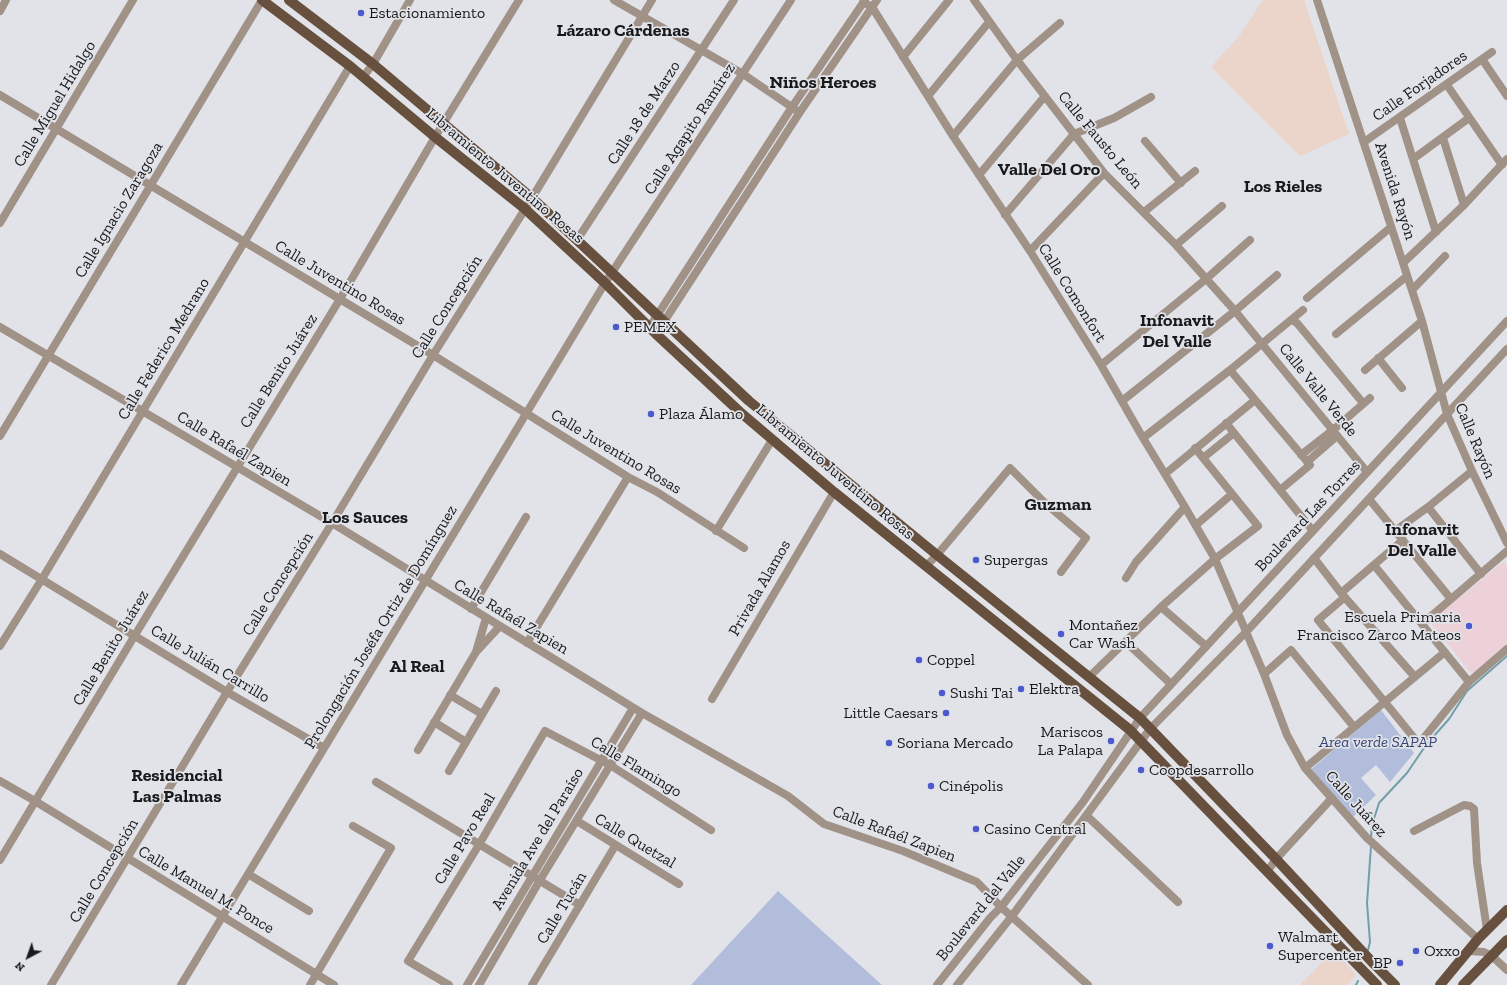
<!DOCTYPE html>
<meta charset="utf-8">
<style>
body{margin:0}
#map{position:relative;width:1507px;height:985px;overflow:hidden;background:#e1e3e9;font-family:"Zilla Slab",serif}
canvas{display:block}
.north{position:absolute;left:8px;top:937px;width:40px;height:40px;-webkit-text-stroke:3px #e1e3e9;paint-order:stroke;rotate:221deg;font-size:11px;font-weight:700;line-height:16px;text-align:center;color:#18191b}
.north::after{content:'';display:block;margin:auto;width:14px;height:18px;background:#18191b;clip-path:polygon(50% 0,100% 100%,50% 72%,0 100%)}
</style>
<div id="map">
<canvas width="1507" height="985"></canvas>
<div class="north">N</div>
</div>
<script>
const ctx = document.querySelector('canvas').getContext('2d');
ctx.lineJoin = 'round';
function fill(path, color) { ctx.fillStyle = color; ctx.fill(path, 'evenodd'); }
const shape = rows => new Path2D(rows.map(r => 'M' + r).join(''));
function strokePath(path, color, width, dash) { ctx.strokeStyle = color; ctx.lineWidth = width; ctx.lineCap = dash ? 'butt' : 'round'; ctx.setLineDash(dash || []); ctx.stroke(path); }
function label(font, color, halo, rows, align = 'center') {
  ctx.font = font + ' "Zilla Slab",serif'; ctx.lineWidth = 3.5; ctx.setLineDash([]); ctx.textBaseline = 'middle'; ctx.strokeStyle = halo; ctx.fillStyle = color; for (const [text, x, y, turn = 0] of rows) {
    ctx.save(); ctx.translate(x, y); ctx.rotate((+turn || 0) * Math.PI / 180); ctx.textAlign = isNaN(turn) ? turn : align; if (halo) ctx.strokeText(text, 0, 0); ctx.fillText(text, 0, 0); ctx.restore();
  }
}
const industrial = shape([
 [1263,0,1304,0,1349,134,1300,156,1211,67,1240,35],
 [1334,950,1356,975,1347,985,1300,985]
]);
const education = shape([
 [1504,561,1507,568,1507,647,1472,674,1430,622]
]);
const green = shape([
 [1381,710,1414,753,1390,782,1376,765,1361,778,1376,795,1353,817,1310,770],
 [778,891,882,985,691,985]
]);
const stream = shape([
 [1371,837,1372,825,1379,803,1407,773,1426,745,1449,719,1467,691,1507,656],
 [1368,950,1370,942,1367,903,1371,846],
 [1356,985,1358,981]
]);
const minor = shape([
 [614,0,743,74,796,110],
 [974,0,1017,60,1104,173,1176,245,1235,311,1367,472],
 [1317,0,1422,321,1447,414,1472,471,1507,543],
 [863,2,872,7,953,136,1030,251,1101,365,1143,438,1185,507,1215,559,1264,674,1287,735,1305,768,1367,838,1478,939],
 [0,11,6,0],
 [903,57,949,0],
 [1482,59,1507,96],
 [363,77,373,64,410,0],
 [1447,85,1502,165],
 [0,95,433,355,628,477,657,492,744,548],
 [928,96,989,22],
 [1400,118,1436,232],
 [953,136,1017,60,1060,23],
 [1443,138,1464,205],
 [1145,141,1181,183],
 [1364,142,1492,52],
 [1413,159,1469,118],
 [979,175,1045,96],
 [1144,212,1195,171],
 [1005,215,1074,134,1114,118,1151,97],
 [0,223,133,0],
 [577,240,734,0],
 [1176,245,1222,206],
 [1030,251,1104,173],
 [1403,263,1464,205,1507,159],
 [1412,290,1445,256],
 [1307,298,1391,227],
 [1292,320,1297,323,1363,403],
 [0,327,332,523,642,713,788,796,824,824,903,851,977,882,1001,907,1088,985],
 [649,328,792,107,865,0],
 [656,334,800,112,877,0],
 [1336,334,1407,276],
 [1378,358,1402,388],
 [1101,365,1206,279,1250,240],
 [1230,370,1310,465,1280,490],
 [1365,370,1422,321],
 [1122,401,1235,311,1277,275],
 [1226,423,1313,531],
 [0,436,262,0],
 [1143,438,1230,370,1303,310],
 [1301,455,1333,430,1370,398],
 [1203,458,1234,433],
 [1307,462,1337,436],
 [1165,474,1255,400],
 [1369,499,1451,599],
 [1428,507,1481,574],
 [1196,525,1232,494],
 [716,531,772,440],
 [1395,531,1428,507,1472,471],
 [0,554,227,692,324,748],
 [1314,558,1341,593,1415,677],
 [1374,565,1469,682],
 [926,566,937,555,1010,468,1045,503,1086,538,1061,572],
 [1126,578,1136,562,1185,507],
 [1341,593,1403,540],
 [1345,597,1318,620,1419,744,1469,682,1507,649],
 [1161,607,1206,646],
 [471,609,526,517],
 [1422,624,1507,551],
 [1126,642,1171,684],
 [527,643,628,477],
 [0,646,42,579,350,66],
 [476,652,486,618],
 [1264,674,1291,650,1354,727],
 [1089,677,1161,607,1215,559,1258,526,1195,448],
 [450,695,482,714],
 [712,699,834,492],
 [434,722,466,742],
 [418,750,476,652,500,626],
 [1305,768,1445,652],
 [449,771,496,691],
 [0,781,35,801,334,985],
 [376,782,580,905],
 [1087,816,1178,902],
 [577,821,679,884],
 [1414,831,1464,805,1470,806,1474,809,1477,863,1487,930],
 [0,860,135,635,340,299,435,137,519,0],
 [1267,872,1276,859,1332,798],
 [248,874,309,911],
 [1469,951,1484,952,1492,956,1507,970],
 [51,985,227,692,332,523,433,355,532,198,652,0],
 [181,985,605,283,791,0],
 [310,985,391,848,353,826],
 [449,985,408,961,480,843,545,731,610,765,711,830],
 [467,985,633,708],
 [479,985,540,880,642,713],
 [532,985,615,846],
 [937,985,990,918,1001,907,1083,802,1140,718,1507,321],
 [957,985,1012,916,1150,729,1246,632,1507,349]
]);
const major = shape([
 [262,0,350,66,435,137,524,208,605,283,656,334,740,412,834,492,1130,730,1377,985],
 [289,0,373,64,532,198,749,401,937,555,1140,718,1276,859,1373,963,1395,985],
 [1440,985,1478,939,1507,910],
 [1463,985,1507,940]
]);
const markers = [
 [361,13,4,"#4c59ce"],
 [616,327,4,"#4c59ce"],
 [651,414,4,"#4c59ce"],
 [976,560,4,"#4c59ce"],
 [1469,626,4,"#4c59ce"],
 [1061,634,4,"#4c59ce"],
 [919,660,4,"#4c59ce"],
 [1021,689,4,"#4c59ce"],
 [942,693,4,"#4c59ce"],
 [946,713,4,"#4c59ce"],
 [1111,741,4,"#4c59ce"],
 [889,743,4,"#4c59ce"],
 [1141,770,4,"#4c59ce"],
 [931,786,4,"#4c59ce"],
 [976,829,4,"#4c59ce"],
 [1270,946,4,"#4c59ce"],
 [1416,951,4,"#4c59ce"],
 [1400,963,4,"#4c59ce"]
];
const poiNames = [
 ["Estacionamiento",369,13],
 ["PEMEX",624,327],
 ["Plaza Álamo",659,414],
 ["Supergas",984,560],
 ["Escuela Primaria",1461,617,"right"],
 ["Francisco Zarco Mateos",1461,635,"right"],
 ["Montañez",1069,625],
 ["Car Wash",1069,643],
 ["Coppel",927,660],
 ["Elektra",1029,689],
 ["Sushi Tai",950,693],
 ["Little Caesars",938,713,"right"],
 ["Mariscos",1103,732,"right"],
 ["La Palapa",1103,750,"right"],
 ["Soriana Mercado",897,743],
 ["Coopdesarrollo",1149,770],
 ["Cinépolis",939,786],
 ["Casino Central",984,829],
 ["Walmart",1278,937],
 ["Supercenter",1278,955],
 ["Oxxo",1424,951],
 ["BP",1392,963,"right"]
];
const streetNames = [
 ["Calle Forjadores",1420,86,-35],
 ["Calle Miguel Hidalgo",55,104,-59],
 ["Calle 18 de Marzo",644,113,-57],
 ["Calle Agapito Ramírez",690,129,-57],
 ["Calle Fausto León",1100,140,50],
 ["Libramiento Juventino Rosas",505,176,40],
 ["Avenida Rayón",1395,191,72],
 ["Calle Ignacio Zaragoza",119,210,-59],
 ["Calle Juventino Rosas",340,283,31],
 ["Calle Comonfort",1072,293,58],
 ["Calle Concepción",447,307,-58],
 ["Calle Federico Medrano",164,349,-59],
 ["Calle Benito Juárez",279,371,-58],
 ["Calle Valle Verde",1318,390,51],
 ["Calle Rayón",1475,441,67],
 ["Calle Rafaél Zapien",234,449,31],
 ["Calle Juventino Rosas",616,452,31],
 ["Libramiento Juventino Rosas",835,472,40],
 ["Boulevard Las Torres",1308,516,-47],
 ["Calle Concepción",278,584,-58],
 ["Privada Alamos",760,588,-60],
 ["Calle Rafaél Zapien",511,617,31],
 ["Prolongación Joséfa Ortiz de Domínguez",381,627,-59],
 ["Calle Benito Juárez",111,648,-59],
 ["Calle Julián Carrillo",210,664,31],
 ["Calle Flamingo",636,767,31],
 ["Calle Juárez",1356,804,48],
 ["Calle Rafaél Zapien",894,834,21],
 ["Calle Pavo Real",465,839,-59],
 ["Avenida Ave del Paraíso",538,839,-59],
 ["Calle Quetzal",635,841,31],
 ["Calle Concepción",104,871,-59],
 ["Calle Manuel M. Ponce",206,890,31],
 ["Calle Tucán",562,908,-59],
 ["Boulevard del Valle",981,908,-51]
];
const parkNames = [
 ["Area verde SAPAP",1378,742]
];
const quarterNames = [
 ["Lázaro Cárdenas",623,31],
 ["Niños Heroes",823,83],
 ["Valle Del Oro",1049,170],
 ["Los Rieles",1283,187],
 ["Infonavit",1177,321],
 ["Del Valle",1177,342],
 ["Guzman",1058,505],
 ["Los Sauces",365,518],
 ["Infonavit",1422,530],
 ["Del Valle",1422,551],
 ["Al Real",417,667],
 ["Residencial",177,776],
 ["Las Palmas",177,797]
];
fill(industrial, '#ebd4c9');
fill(education, '#ecd2d8');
fill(green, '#b2bddb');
strokePath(stream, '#729eaa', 2);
strokePath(minor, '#a19288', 8);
strokePath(major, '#68503e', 10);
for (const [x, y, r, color] of markers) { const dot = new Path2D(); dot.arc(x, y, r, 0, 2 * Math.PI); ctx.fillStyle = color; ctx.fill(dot); strokePath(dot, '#e1e3e9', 1.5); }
label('16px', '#18191b', '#e1e3e9', poiNames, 'left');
label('16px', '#18191b', '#e1e3e9', streetNames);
label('italic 16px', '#374574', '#e1e3e9', parkNames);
label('bold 18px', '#18191b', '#e1e3e9', quarterNames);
</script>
